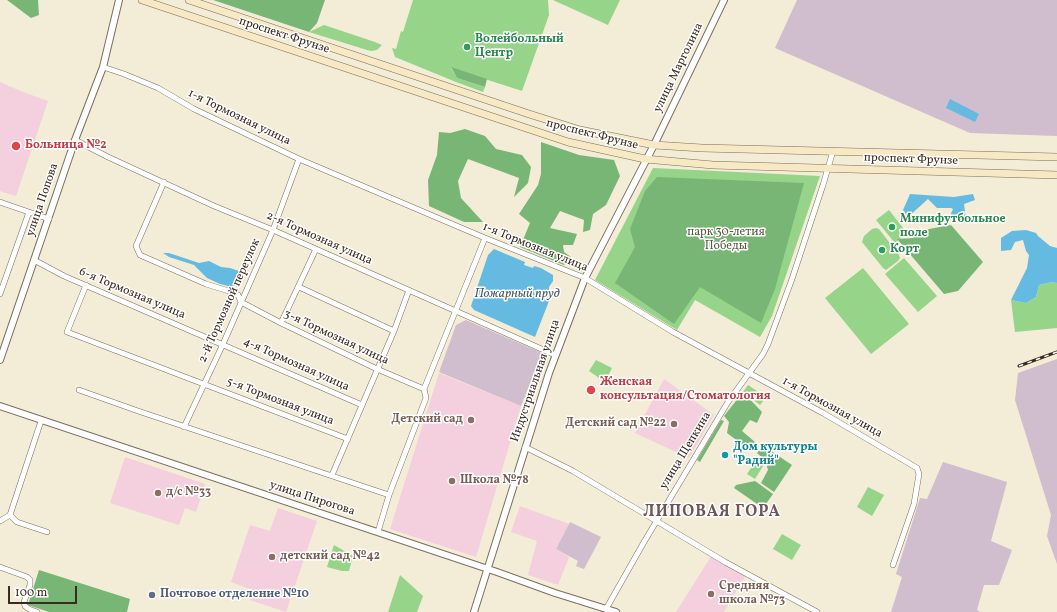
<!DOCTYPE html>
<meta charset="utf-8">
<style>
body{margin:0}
#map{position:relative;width:1057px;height:612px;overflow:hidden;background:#f3ecd6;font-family:Vollkorn,serif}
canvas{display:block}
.scale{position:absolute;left:8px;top:586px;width:69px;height:18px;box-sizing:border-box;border:2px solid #3b2a1e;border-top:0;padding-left:5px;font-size:12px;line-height:14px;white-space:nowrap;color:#3b2a1e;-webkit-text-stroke:3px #fff;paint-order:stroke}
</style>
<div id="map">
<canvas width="1057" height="612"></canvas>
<div class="scale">100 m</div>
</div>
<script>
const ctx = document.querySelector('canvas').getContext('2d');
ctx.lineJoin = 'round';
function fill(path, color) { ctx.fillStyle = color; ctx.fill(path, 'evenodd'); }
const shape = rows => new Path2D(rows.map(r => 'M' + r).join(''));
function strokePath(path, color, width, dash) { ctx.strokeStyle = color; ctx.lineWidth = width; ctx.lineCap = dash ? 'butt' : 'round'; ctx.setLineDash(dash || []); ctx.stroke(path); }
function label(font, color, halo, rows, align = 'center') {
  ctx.font = font + ' Vollkorn,serif'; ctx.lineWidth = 3; ctx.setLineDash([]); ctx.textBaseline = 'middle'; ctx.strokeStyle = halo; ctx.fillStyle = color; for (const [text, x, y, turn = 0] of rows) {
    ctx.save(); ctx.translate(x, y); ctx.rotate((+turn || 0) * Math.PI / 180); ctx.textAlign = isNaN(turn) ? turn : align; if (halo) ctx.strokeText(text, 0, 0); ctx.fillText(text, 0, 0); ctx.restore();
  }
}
const built = shape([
 [0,82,23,92,48,101,16,196,0,191],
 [439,373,521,406,476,557,390,529],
 [664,379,714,415,689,458,635,433],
 [125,457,205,484,196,512,185,508,179,525,110,503],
 [520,506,569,524,556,549,569,557,558,585,528,575,537,541,511,532],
 [278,508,317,521,286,612,250,600,253,590,231,582,250,525,270,531],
 [712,555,746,575,724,612,676,612]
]);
const industrial = shape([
 [797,0,1057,0,1057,136,970,133,775,48],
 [466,320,542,353,521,406,439,372,456,325],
 [1057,359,1057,564,1047,536,1051,515,1015,400,1018,373],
 [943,462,1007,482,991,541,1012,550,999,585,984,585,977,610,980,612,891,612,902,577,896,574,920,498,927,499],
 [570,522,601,537,584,569,576,566,578,561,556,549]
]);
const green = shape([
 [413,0,548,0,549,15,522,91,451,68,457,78,485,87,483,92,456,82,395,57,392,48,396,49,401,31,403,32],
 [553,0,620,0,608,25],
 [324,25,375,42,382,45,377,50,371,51,367,50,309,32],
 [653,168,820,176,772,316,760,337,695,300,677,330,595,280],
 [889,210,907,233,895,243,876,220],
 [876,228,879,229,899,255,900,258,898,261,886,270,883,268,862,242,864,236,872,229],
 [904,258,937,296,918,312,885,274],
 [863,268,909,324,871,354,825,298],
 [1052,282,1057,283,1057,328,1015,332,1011,300,1026,303,1036,297,1039,285],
 [596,360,612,368,605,382,589,371],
 [748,385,766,397,760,405,743,392],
 [760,458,765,463,755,479,747,474,757,459],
 [868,487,884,495,872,516,857,507],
 [782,534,801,545,792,560,773,549],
 [334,545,353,556,349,571,342,571,327,567],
 [400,575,423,596,417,612,388,612]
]);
const forest = shape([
 [7,0,38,0,39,15,31,18],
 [213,0,325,0,317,23,309,32],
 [451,67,487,79,485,87,457,78],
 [465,129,485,136,496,149,522,155,531,167,528,183,514,197,519,178,468,159,458,181,461,198,483,222,464,222,429,206,428,180,437,155,439,132,450,133],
 [541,142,579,155,614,160,620,176,606,205,593,214,590,230,583,232,584,220,560,211,550,228,577,234,573,245,563,245,564,252,571,257,564,265,520,247,530,223,519,214,538,185,541,174],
 [657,177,804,183,775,289,761,323,700,287,674,324,615,283,635,247,630,229,645,191],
 [951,225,983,262,958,291,944,294,897,239,913,238,929,229],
 [743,392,762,412,757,423,750,420,742,431,755,442,751,451,727,433,729,422,724,416],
 [721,420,724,421,700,462,697,460],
 [762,445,792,465,774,492,761,483,768,470,765,460,757,453],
 [755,481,773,494,763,508,734,488,736,485],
 [39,570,130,599,127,612,49,612,28,605]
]);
const water = shape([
 [950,99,979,114,975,122,946,108],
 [910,194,954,197,973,194,975,200,964,204,966,220,949,218,953,209,951,208,937,208,928,199,907,218,903,210],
 [1026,230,1036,233,1038,236,1050,246,1057,248,1057,283,1052,282,1039,285,1036,297,1026,303,1011,300,1027,268,1029,255,1026,251,1023,240,1015,242,1011,250,1001,251,1001,238,1012,231],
 [494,249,525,262,524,265,533,268,534,266,541,268,553,275,553,281,549,287,549,301,535,337,474,310,471,306,488,255],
 [163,253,169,253,199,263,209,261,221,267,230,268,239,271,239,279,235,286,228,286,220,284,207,278,194,265,169,257]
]);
const minor = shape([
 [103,67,124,74,158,88,194,109,299,159,485,238,585,278,673,332,823,413,917,468,919,474,914,504,893,565],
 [75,140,108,157,214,206,273,230,555,355],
 [164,182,136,246,140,255,206,284,232,292,238,295,241,302,281,323,377,369,424,389],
 [0,202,49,219],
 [34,260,64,276,362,405],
 [86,285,67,332,348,439],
 [299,287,394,331],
 [0,294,29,212],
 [281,323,316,249],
 [424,389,485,238],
 [79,390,138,411,389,495],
 [184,427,223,344,273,230,299,159],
 [525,447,573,471,725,562,817,612],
 [332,475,394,331,409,290],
 [10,515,17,522,47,532],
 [0,521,10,515,41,421],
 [378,532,389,495,426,398,424,389],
 [0,567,27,577,30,580,30,585,24,602,25,606,29,609,37,612],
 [606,609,644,542,728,402,763,354,768,344,792,279,823,185,833,151]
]);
const tertiary = shape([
 [0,360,75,140,103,67,119,0],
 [0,406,497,572,555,593,616,612],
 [474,612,549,373,585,278,654,145,724,0]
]);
const secondary = shape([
 [142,0,568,142,645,159,713,165,1057,175],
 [189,0,529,114,580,130,654,145,702,148,1057,157]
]);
const rail = shape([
 [1019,366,1057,352]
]);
const markers = [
 [467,47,4,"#2e9e5b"],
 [16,146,5,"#e0444e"],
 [892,227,4,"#2e9e5b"],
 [882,250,4,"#2e9e5b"],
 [591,390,5,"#e0444e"],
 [471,420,4,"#8d6e63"],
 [674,424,4,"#8d6e63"],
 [725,455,4,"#0f9aa8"],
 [452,481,4,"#8d6e63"],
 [158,493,4,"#8d6e63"],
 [272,557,4,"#8d6e63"],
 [711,594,4,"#8d6e63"],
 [152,595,4,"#5c6f8a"]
];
const streetNames = [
 ["проспект Фрунзе",284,36,18],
 ["улица Марголина",679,68,-64],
 ["1-я Тормозная улица",239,118,26],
 ["проспект Фрунзе",592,135,14],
 ["проспект Фрунзе",911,160,2],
 ["улица Попова",43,200,-71],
 ["2-я Тормозная улица",319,239,24],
 ["1-я Тормозная улица",535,248,22],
 ["6-я Тормозная улица",132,294,23],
 ["2-й Тормозной переулок",230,301,-66],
 ["3-я Тормозная улица",336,338,25],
 ["4-я Тормозная улица",296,365,24],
 ["Индустриальная улица",536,381,-71],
 ["5-я Тормозная улица",280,402,21],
 ["1-я Тормозная улица",832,408,29],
 ["улица Щепкина",686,451,-59],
 ["улица Пирогова",312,499,18]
];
const leisureNames = [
 ["Волейбольный",475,40],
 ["Центр",475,54],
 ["Минифутбольное",900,220],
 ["поле",900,234],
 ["Корт",890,250]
];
const healthNames = [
 ["Больница №2",25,146],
 ["Женская",600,383],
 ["консультация/Стоматология",600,397]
];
const parkNames = [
 ["парк 30-летия",726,233],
 ["Победы",726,247]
];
const educationNames = [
 ["Детский сад",463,420,"right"],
 ["Детский сад №22",666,424,"right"],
 ["Школа №78",460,481],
 ["д/с №33",166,493],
 ["детский сад №42",280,557],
 ["Средняя",719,587],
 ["школа №73",719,601]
];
const cultureNames = [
 ["Дом культуры",733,448],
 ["\"Радий\"",733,462]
];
const serviceNames = [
 ["Почтовое отделение №10",160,595]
];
const waterNames = [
 ["Пожарный пруд",517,295]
];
const districtNames = [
 ["ЛИПОВАЯ ГОРА",712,513]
];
fill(built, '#f4cfdd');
fill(industrial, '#d0bdcd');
fill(green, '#96d48a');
fill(forest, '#78b676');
fill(water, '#65bae2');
strokePath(minor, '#7b6e5e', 6);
strokePath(tertiary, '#7b6e5e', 8);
strokePath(secondary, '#7b6e5e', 8);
strokePath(minor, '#fff', 5);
strokePath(tertiary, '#fff', 6);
strokePath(secondary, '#f6e9c3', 7);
strokePath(rail, '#3b2a1e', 3);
strokePath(rail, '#fff', 1.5, [4.5]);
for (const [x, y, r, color] of markers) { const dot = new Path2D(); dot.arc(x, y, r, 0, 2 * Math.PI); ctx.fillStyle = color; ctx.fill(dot); strokePath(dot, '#fff', 1.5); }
label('12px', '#3b2a1e', '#fff', streetNames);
label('bold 12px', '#27864d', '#fff', leisureNames, 'left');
label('bold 12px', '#be3a42', '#fff', healthNames, 'left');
label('12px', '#565d3e', '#fff', parkNames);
label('bold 12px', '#785e54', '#fff', educationNames, 'left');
label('bold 12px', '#0d838f', '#fff', cultureNames, 'left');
label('bold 12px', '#4e5e75', '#fff', serviceNames, 'left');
label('italic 13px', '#4a5c63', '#fff', waterNames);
ctx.letterSpacing = '1px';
label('bold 16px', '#6d5458', '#fff', districtNames);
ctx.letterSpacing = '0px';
</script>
